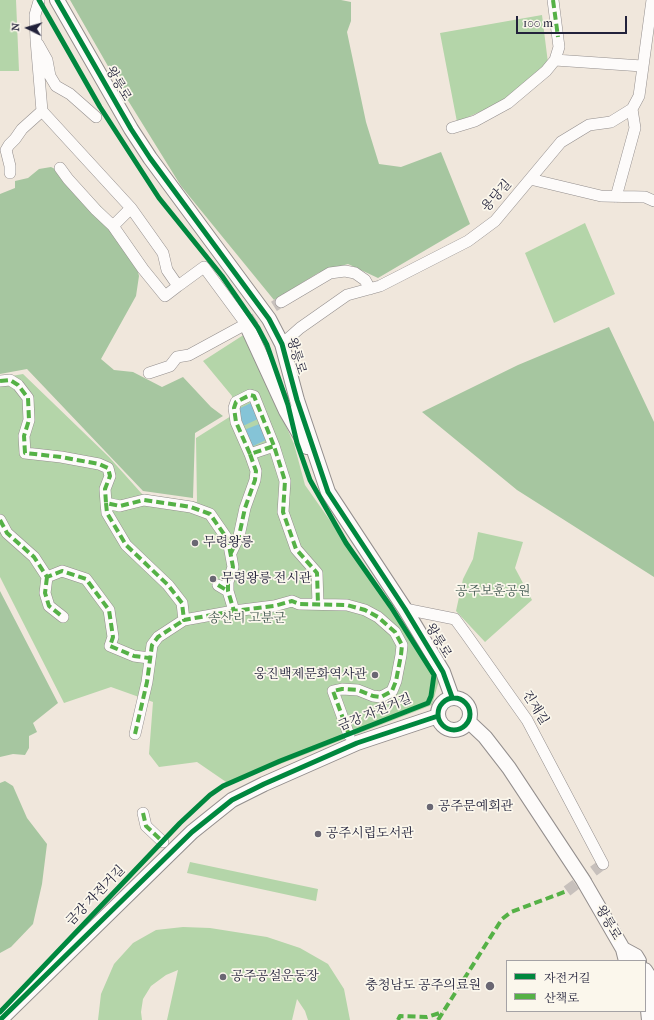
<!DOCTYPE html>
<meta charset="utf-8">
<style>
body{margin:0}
#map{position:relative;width:654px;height:1020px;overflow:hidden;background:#f0e7dc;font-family:"IM FELL French Canon","Noto Serif KR",serif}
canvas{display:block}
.legend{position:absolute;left:506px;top:960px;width:140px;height:52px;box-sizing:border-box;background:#fbf7ec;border:1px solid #a4a2a5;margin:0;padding:5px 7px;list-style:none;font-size:12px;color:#22223b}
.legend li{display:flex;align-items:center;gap:8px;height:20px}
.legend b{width:20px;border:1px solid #a4a2a5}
.north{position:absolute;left:8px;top:8px;width:40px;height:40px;-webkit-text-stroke:3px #fbf7ec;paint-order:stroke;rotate:275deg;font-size:11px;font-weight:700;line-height:16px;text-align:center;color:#22223b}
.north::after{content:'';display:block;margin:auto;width:14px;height:18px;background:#22223b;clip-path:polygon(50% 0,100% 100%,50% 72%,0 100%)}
.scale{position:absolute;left:516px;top:16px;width:111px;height:18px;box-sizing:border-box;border:2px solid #22223b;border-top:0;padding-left:5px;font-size:12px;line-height:14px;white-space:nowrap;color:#22223b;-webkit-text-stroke:3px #fbf7ec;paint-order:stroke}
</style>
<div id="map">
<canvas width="654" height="1020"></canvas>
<ul class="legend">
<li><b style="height:5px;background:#00873e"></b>자전거길</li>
<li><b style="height:5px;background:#55b146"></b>산책로</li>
</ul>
<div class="north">N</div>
<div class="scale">100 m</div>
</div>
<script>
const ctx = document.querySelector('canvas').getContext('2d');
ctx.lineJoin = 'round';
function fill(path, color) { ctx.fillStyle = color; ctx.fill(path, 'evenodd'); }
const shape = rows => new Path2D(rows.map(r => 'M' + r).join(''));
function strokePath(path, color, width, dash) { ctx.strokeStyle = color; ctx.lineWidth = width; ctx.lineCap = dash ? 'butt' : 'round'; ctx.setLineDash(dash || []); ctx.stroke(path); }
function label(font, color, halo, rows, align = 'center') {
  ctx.font = font + ' "IM FELL French Canon","Noto Serif KR",serif'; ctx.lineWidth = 3.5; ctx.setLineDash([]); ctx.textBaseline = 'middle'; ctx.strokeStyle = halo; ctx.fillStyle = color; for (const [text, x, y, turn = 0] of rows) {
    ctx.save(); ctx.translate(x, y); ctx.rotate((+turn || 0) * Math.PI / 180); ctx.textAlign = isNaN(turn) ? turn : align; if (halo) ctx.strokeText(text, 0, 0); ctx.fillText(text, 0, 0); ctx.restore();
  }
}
const green = shape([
 [0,0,16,0,19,71,0,71],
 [542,15,548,63,504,101,457,122,440,33],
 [585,223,615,294,554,323,525,253],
 [245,334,294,444,305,485,440,677,432,705,229,784,197,762,159,767,149,754,153,702,111,687,64,703,0,577,0,378,23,374,109,457,142,494,197,502,196,438,231,416,232,396,203,361],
 [478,532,523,542,515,568,532,600,485,642,456,611,463,579,473,559],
 [190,862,318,889,316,901,187,873],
 [183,927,210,928,267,937,300,948,328,964,344,989,350,1020,308,1020,305,1011,297,999,292,1020,167,1020,178,970,166,975,151,986,143,999,141,1012,142,1020,98,1020,101,994,114,964,133,943,156,930]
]);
const forest = shape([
 [70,0,341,0,351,2,351,21,347,32,366,122,379,164,401,167,441,152,470,224,378,278,348,264,318,273,274,300,181,186,124,94],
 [51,167,73,178,119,225,135,260,139,276,136,296,101,359,114,370,133,372,162,387,183,377,211,407,223,416,195,433,193,498,143,491,27,369,0,374,0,194,15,188,15,181,28,178,39,169],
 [609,327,654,422,654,577,517,490,422,412,518,365],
 [0,591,58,703,33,723,37,732,29,736,29,748,25,755,13,754,0,757],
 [5,781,13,786,27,818,47,844,42,884,33,924,11,947,0,953,0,783]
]);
const water = shape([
 [253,402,260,418,243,426,236,410],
 [262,423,268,439,251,447,244,430]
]);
const minorTunnel = shape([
 [246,324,281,302],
 [567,891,603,864]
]);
const minor = shape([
 [39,1,35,15,36,40,42,111,131,208,163,253,167,270,178,286,204,267,246,324,189,355,177,357,170,366,149,373],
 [38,44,47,60,50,76,56,86,70,94,96,117],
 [555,60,642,66],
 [452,128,475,121,508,103,546,71,555,60,559,47,553,0],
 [60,168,68,179,96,210,113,226],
 [10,173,10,166,6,150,9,145,15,139,22,129,42,111],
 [530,179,601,196,645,197,654,201],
 [616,197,635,128,632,109],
 [131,208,113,226,143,269,165,296,178,286],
 [281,302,330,273,345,271,355,273,365,280,370,289],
 [282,344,300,328,347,295,380,286,468,241,495,221,561,142,589,125,611,122,632,109,639,96,652,0],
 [0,381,10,380,18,385,28,398,29,420,24,436,25,453,61,457,99,464,108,468,110,476,105,489,106,503,120,506,144,500,191,507,210,514,228,540,233,567,228,582,228,591,234,611,274,606,292,601,299,604,347,605,365,610,378,617,395,632,402,645,401,655,396,681,392,691,381,697,373,696,358,690,342,689,333,691,349,735],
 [250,454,236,422,234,408,236,402,250,395,254,396,274,446],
 [106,503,107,513,126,545,168,585,182,603,184,620,234,611],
 [0,520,7,533,34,557,47,577,62,571,86,579,109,610,113,637,110,646,134,656,149,658],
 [231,553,239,536,245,508,255,480,256,471,250,454,274,446,285,481,283,512,296,549,317,573,318,604],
 [47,577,45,593,49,606,63,617],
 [218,585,228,591],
 [405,609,455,619,466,634,527,720,603,864],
 [135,734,147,682,152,645,158,637,184,620],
 [143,813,146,826,163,842]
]);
const major = shape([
 [57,0,131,129,150,158,269,319,282,344,297,400,328,492,405,609,443,672,452,697],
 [246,324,286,411,307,447],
 '438 714a16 16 0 1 1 32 0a16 16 0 1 1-32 0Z',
 [468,721,485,737,509,768,583,880,623,949,626,961],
 [623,949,636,956,639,961],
 [645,970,654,984],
 [645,989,653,1002],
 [0,1020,192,832,232,800,264,784,357,743,438,716],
 [649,1020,648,1010,654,1001]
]);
const quiet = shape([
 [553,0,558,37],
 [0,381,10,380,18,385,28,398,29,420,24,436,25,453,61,457,99,464,108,468,110,476,105,489,106,503,120,506,144,500,191,507,210,514,228,540,233,567,228,582,228,591,234,611,274,606,292,601,299,604,347,605,365,610,378,617,395,632,402,645,401,655,396,681,392,691,381,697,373,696,358,690,342,689,333,691,349,735],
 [250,454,236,422,234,408,236,402,250,395,254,396,274,446],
 [106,503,107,513,126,545,168,585,182,603,184,620,234,611],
 [0,520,7,533,34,557,47,577,62,571,86,579,109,610,113,637,110,646,134,656,149,658],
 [231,553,239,536,245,508,255,480,256,471,250,454,274,446,285,481,283,512,296,549,317,573,318,604],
 [47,577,45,593,49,606,63,617],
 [218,585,228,591],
 [135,734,147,682,152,645,158,637,184,620],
 [143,813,146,826,163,842],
 [398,1020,400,1016,427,1017,443,1012],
 [438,1020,502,919,511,912,567,891]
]);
const cycleway = shape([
 [57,0,131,129,150,158,269,319,282,344,297,400,328,492,405,609,443,672,452,697],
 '438 714a16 16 0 1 1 32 0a16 16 0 1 1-32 0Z',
 [0,1012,180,823,210,795,223,786,280,761,428,703,431,696,434,675,391,607,346,543,310,480,297,443,288,405,267,345,258,328,222,276,159,198,100,107,39,0],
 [0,1020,192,832,232,800,264,784,357,743,438,716]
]);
const markers = [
 [195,543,4,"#6a6773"],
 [213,579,4,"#6a6773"],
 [375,675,4,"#6a6773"],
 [430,807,4,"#6a6773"],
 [318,834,4,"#6a6773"],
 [223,977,4,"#6a6773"],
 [490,986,5,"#6a6773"]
];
const streetNames = [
 ["왕릉로",118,84,60],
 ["용당길",497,196,-48],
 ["왕릉로",296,356,73],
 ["왕릉로",438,641,59],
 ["진재길",535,708,58],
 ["금강 자전거길",375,713,-22],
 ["금강 자전거길",96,896,-46],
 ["왕릉로",608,923,60]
];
const poiNames = [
 ["무령왕릉",203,543],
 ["무령왕릉 전시관",221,579],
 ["웅진백제문화역사관",367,675,"right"],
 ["공주문예회관",438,807],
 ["공주시립도서관",326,834],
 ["공주공설운동장",231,977],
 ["충청남도 공주의료원",481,986,"right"]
];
const parkNames = [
 ["공주보훈공원",493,592],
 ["송산리 고분군",247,619]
];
fill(green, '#b4d5a9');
fill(forest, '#a6c6a0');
fill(water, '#85c4d7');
strokePath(minorTunnel, '#c7c0bc', 11, [11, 5.5]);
strokePath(minor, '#938e8d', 12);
strokePath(major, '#938e8d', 16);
strokePath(minor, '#fdfbfa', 11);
strokePath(major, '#fdfbfa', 14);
strokePath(quiet, '#55b146', 4, [8, 4]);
strokePath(cycleway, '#00873e', 5);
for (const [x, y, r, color] of markers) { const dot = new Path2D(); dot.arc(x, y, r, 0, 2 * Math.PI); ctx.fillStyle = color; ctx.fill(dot); strokePath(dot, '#fbf7ec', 1.5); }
label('13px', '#22223b', '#fbf7ec', streetNames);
label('13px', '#22223b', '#fbf7ec', poiNames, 'left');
label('13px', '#445b53', '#fbf7ec', parkNames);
</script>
